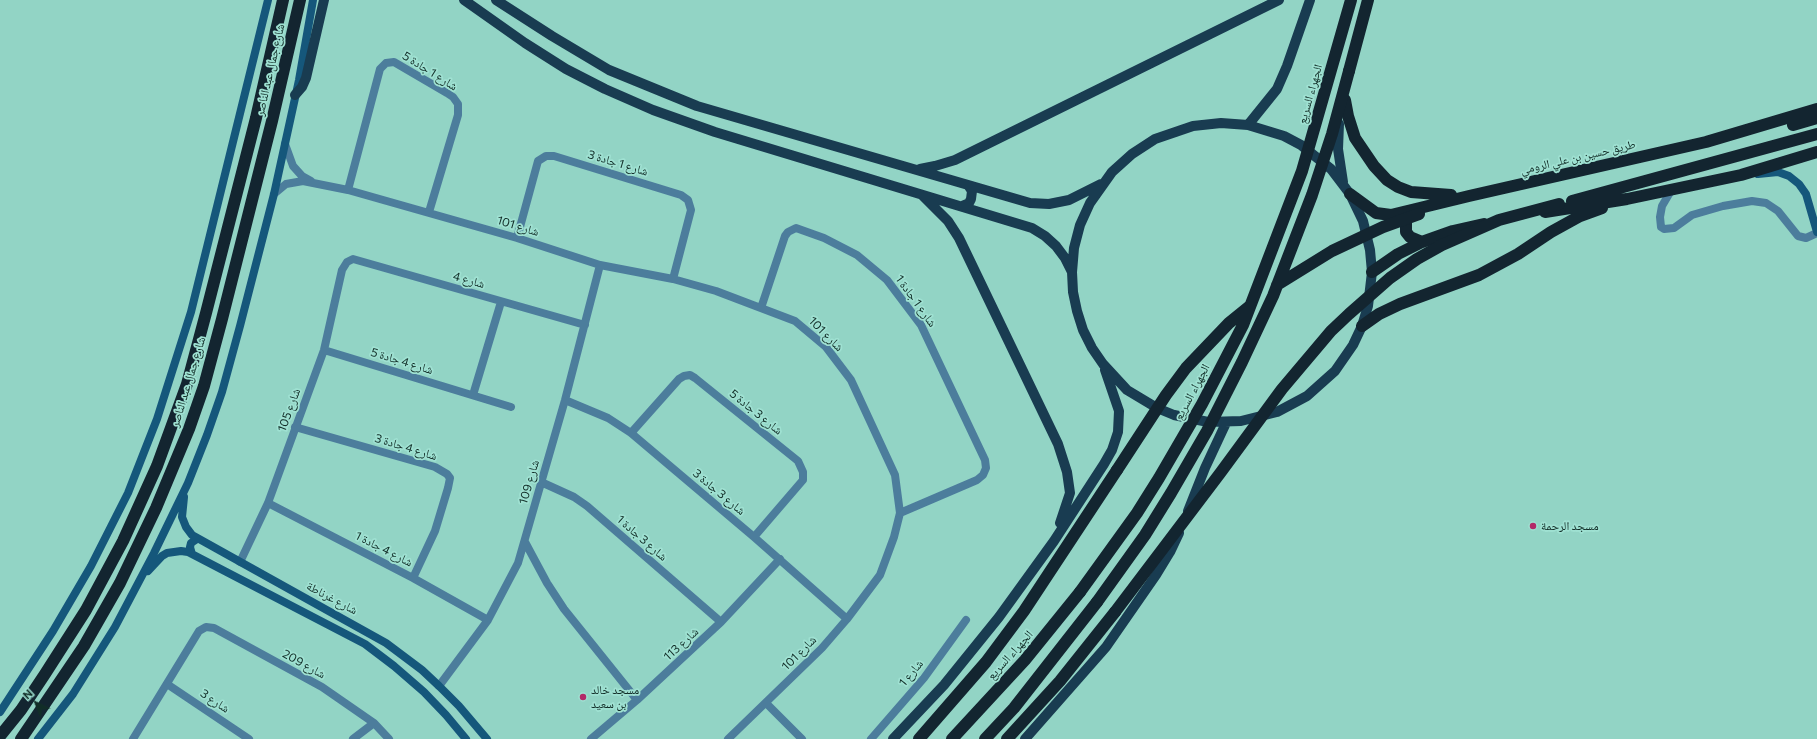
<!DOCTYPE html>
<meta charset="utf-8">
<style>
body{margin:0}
#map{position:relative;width:1817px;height:739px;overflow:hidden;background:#92d4c5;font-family:Commissioner,sans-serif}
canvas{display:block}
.north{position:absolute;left:16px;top:683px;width:40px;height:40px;-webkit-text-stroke:3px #9fe1d2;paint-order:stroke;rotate:317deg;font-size:11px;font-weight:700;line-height:16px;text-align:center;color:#112d27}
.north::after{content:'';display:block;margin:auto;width:14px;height:18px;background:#112d27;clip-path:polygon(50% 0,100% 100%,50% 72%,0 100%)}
</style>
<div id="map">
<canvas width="1817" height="739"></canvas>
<div class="north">N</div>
</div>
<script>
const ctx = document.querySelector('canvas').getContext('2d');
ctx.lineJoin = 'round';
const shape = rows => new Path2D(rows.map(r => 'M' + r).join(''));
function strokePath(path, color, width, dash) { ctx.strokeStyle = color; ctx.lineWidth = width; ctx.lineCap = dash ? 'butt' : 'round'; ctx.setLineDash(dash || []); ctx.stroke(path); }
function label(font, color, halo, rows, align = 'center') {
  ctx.font = font + ' Commissioner,"Noto Naskh Arabic",sans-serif'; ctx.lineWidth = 3.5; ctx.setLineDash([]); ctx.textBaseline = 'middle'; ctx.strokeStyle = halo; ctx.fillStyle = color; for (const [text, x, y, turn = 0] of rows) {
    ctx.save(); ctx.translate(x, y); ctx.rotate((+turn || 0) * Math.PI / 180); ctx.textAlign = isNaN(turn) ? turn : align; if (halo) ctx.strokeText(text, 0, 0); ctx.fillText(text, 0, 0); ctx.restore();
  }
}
const street = shape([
 [285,144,293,166,302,176,311,181],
 [1672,189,1662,206,1660,217,1661,227,1664,229,1674,228,1692,215,1723,206,1752,201,1766,203,1778,211,1798,236,1806,238,1817,233],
 [348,190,380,69,386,63,394,62,447,93,453,97,458,104,458,115,429,212],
 [274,194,286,184,303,181,348,190,517,238,600,265,673,279,716,291,795,321,826,347,851,380,895,475,900,513,894,537,880,575,847,619,822,648,728,739],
 [517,238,538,161,546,156,554,156,681,195,688,200,691,210,673,279],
 [761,308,785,236,788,232,796,228,824,238,857,255,887,280,921,325,985,460,986,468,983,475,977,480,900,513],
 [324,350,511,407],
 [473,395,501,302],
 [565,400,608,418,631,433,754,537,847,619],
 [295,427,435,467,447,474,450,478,448,488,435,531,413,578],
 [631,433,679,379,684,376,690,375,695,378,798,461,803,472,803,480,754,537],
 [541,482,574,497,587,506,721,622],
 [268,503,413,578,488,620],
 [525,542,547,583,564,609,637,700],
 [240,562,268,503,324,350,342,270,347,262,353,259,585,325],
 [167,684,249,739],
 [439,686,488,620,518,563,565,400,600,265],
 [766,703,802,739],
 [133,739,199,631,206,627,214,628,322,687,374,723,389,739],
 [353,739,374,723],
 [591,739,637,700,721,622,780,559],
 [871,739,924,678,966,620]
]);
const secondary = shape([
 [1758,174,1778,172,1789,176,1799,184,1806,194,1817,232],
 [184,497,182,517,186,527,192,535,386,643,422,670,439,686,459,706,487,739],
 [192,554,190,547,191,543,197,539],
 [148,571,162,556,167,553,181,551,188,552,365,644,394,666,424,692,446,715,466,739],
 [0,712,53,631,91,566,128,493,157,419,191,312,268,0],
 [38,739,73,694,115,627,154,553,188,483,207,435,222,392,240,326,274,194,299,80,313,0]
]);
const primary = shape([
 [464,0,525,43,566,69,605,89,653,110,715,132,1032,228,1045,236,1056,246,1065,258,1072,272,1073,292,1077,311,1083,330,1092,348,1103,364,1127,390,1157,408,1174,415,1208,422,1241,421,1277,412,1307,396,1335,371,1353,345,1362,326,1368,306,1372,272,1370,250,1363,221,1350,194,1331,169,1301,145,1284,136,1248,125,1221,123,1193,126,1155,139,1132,154,1112,172,1090,203,1080,225,1074,248,1072,272],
 [496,0,552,36,609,70,697,106,1030,203,1049,204,1069,200,1101,184],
 [295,95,302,87,306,78,324,0],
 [1339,124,1338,149,1343,182],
 [1248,125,1277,89,1287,66,1310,0],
 [920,169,935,166,955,160,1279,0],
 [923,196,948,221,959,238,1058,444,1067,472,1070,493,1060,523],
 [962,206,969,203,971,199,972,191,968,185],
 [1188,511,1205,468,1226,423],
 [893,739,944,685,999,617,1054,541,1104,464,1112,450,1118,432,1119,411,1105,370],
 [1025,739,1106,647,1156,575,1170,552,1179,533]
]);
const highway = shape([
 [1349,71,1368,0],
 [1345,100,1348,116,1355,138,1374,166,1387,180,1398,187,1411,192,1451,195],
 [1793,125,1817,118],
 [1350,194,1376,213,1391,215,1469,196,1706,142,1817,109],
 [1572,201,1817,134],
 [1412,211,1406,219,1406,232,1410,237,1422,242],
 [1545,212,1627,199,1741,175,1817,152],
 [1372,272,1398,254,1422,242,1453,231,1484,224],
 [1362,326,1379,314,1400,304,1479,275,1518,254,1551,232,1580,216,1602,208],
 [0,736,21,710,45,674,86,610,123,541,157,466,187,384,206,313,256,118,283,0],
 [21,739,84,646,120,583,156,508,189,429,204,386,222,319,272,121,300,0],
 [919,739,986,662,1024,611,1117,470],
 [952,739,1025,660,1080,592],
 [985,739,1014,708,1097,602],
 [1007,739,1060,681,1115,612]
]);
const highwayBridge = shape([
 [1277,285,1332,251,1383,227,1419,214],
 [1117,470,1166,395,1186,368,1229,323,1250,306],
 [1080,592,1137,513,1159,478,1202,404,1243,325,1302,171,1351,0],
 [1097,602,1145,535,1171,493,1207,431,1242,362,1273,296,1312,195,1332,134,1349,71],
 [1115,612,1221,472,1282,389,1331,331,1349,314,1390,278,1417,259,1442,245,1499,220,1559,204]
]);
const markers = [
 [1533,526,4,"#b22968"],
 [583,697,4,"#b22968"]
];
const streetNames = [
 ["شارع جمال عبد الناصر",270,70,-77],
 ["شارع 1 جادة 5",430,71,32],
 ["الجهراء السريع",1310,94,-74],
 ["طريق حسين بن علي الرومي",1578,157,-13],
 ["شارع 1 جادة 3",618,163,17],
 ["شارع 101",518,226,17],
 ["شارع 4",469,280,16],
 ["شارع 1 جادة 1",916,301,54],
 ["شارع 101",826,334,45],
 ["شارع 4 جادة 5",402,361,17],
 ["شارع جمال عبد الناصر",188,382,-73],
 ["الجهراء السريع",1192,392,-62],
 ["شارع 105",289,410,-70],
 ["شارع 3 جادة 5",756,412,39],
 ["شارع 4 جادة 3",406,447,17],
 ["شارع 109",529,482,-74],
 ["شارع 3 جادة 3",719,492,40],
 ["شارع 3 جادة 1",642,538,41],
 ["شارع 4 جادة 1",384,549,27],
 ["شارع غرناطة",332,598,28],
 ["شارع 113",681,644,-43],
 ["شارع 101",799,653,-45],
 ["الجهراء السريع",1010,655,-48],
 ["شارع 209",304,664,29],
 ["شارع 1",911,673,-51],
 ["شارع 3",215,701,34]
];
const poiNames = [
 ["مسجد الرحمة",1541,526],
 ["مسجد خالد",591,690],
 ["بن سعيد",591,704]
];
strokePath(street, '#4c7d9c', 8);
strokePath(secondary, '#15577b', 8);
strokePath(primary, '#193c51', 10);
strokePath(highway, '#132530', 12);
strokePath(highwayBridge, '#132530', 12);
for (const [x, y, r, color] of markers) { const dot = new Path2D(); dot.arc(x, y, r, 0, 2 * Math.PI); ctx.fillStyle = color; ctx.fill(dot); strokePath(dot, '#9fe1d2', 1.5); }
label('12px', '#112d27', '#9fe1d2', streetNames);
label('12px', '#112d27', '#9fe1d2', poiNames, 'left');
</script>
